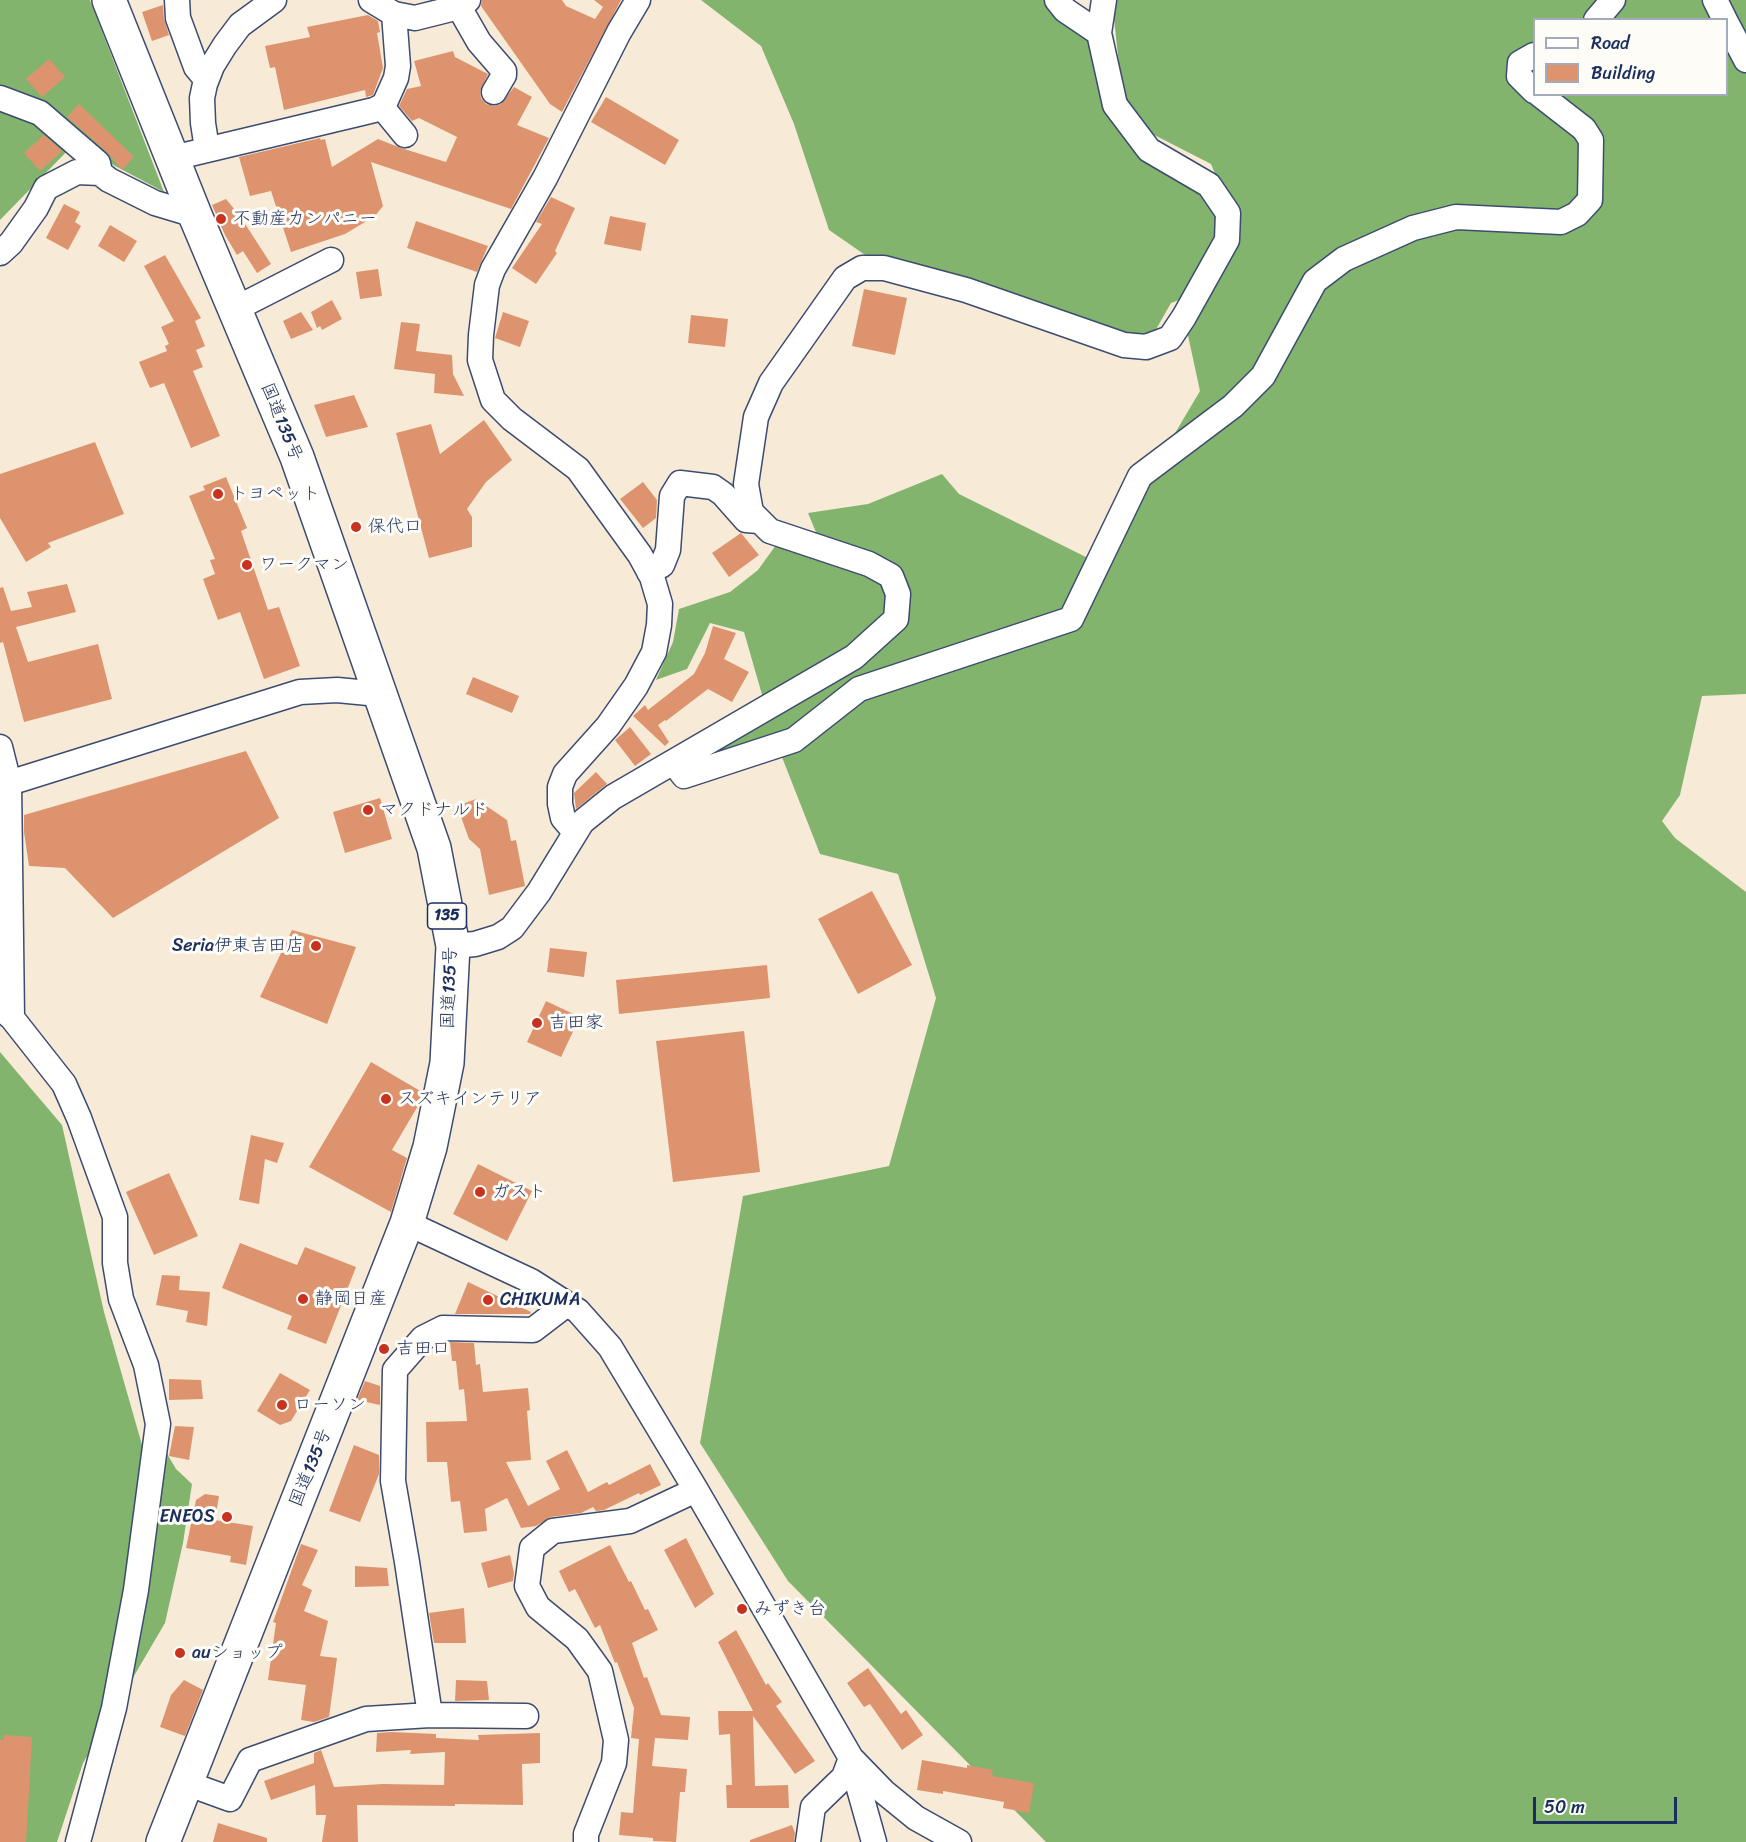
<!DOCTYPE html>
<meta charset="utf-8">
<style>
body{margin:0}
#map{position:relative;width:1746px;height:1842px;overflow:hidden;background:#f7ebd8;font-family:Sriracha,sans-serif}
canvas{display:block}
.legend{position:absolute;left:1533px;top:18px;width:195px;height:78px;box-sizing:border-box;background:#fdfcf7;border:2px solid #a3aaba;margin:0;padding:8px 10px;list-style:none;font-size:18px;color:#1b2f5e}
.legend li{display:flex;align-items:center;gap:12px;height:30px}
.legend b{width:30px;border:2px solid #a3aaba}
.scale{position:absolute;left:1533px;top:1797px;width:144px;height:27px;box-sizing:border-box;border:3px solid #1b2f5e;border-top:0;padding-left:8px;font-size:18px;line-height:21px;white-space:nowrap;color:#1b2f5e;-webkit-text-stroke:4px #fdfcf7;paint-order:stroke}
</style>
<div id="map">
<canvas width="1746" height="1842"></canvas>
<ul class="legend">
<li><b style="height:8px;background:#fff"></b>Road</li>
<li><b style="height:16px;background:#dd946e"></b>Building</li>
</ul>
<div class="scale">50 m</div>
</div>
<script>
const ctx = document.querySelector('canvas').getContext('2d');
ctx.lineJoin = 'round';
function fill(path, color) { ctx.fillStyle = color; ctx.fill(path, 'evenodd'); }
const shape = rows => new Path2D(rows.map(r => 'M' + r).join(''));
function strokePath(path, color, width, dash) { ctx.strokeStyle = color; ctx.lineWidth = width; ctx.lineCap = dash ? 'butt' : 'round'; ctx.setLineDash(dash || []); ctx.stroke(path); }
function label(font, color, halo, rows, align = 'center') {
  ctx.font = font + ' Sriracha,"Klee One",sans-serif'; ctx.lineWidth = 6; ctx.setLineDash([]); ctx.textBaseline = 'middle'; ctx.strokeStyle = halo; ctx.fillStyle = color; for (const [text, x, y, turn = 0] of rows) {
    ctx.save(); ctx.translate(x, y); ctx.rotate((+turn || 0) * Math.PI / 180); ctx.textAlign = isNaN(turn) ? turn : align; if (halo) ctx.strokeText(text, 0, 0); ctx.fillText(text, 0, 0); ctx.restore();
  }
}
const forest = shape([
 [0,0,90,0,164,192,74,144,0,220],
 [701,0,1062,0,1099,33,1117,129,1149,150,1209,185,1237,228,1211,164,1125,120,1112,0,1746,0,1746,694,1702,696,1680,795,1662,821,1675,838,1746,892,1746,1842,1046,1842,788,1581,700,1443,743,1196,889,1166,936,998,898,874,820,854,778,747,706,758,769,719,744,632,710,623,687,669,656,680,673,642,679,609,730,592,758,570,776,545,818,537,808,513,868,504,942,474,959,494,1098,563,1200,391,1184,317,1198,293,1171,303,1146,347,884,268,829,230,794,124,761,46],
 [1534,20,1726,20,1726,94,1534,94],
 [0,1052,62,1125,104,1312,142,1445,159,1440,176,1469,192,1484,183,1543,165,1623,83,1763,57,1842,0,1842]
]);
const building = shape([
 [482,0,562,0,566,6,595,19,603,7,594,0,621,0,562,112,550,104,481,6],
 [163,5,164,19,169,35,152,41,142,12],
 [368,15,378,21,380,32,377,33,383,68,373,95,366,97,365,90,284,110,275,67,270,68,265,46,310,37,307,27],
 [453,51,455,57,488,74,480,91,481,98,486,104,494,106,501,104,514,87,532,97,517,125,549,138,511,209,371,162,383,206,375,216,345,234,291,252,271,191,250,196,239,157,320,138,321,140,325,139,332,167,378,139,401,148,446,162,457,137,419,118,412,121,399,106,407,89,421,86,414,61],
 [49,59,65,77,42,97,26,79],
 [606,97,679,140,665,165,591,122],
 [79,104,134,157,122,170,107,152,67,117],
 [44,135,62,151,40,171,24,153],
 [551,197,575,208,555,251,557,253,536,284,512,268,542,224,536,222],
 [226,199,240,216,271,264,257,273,243,251,237,255,225,235,212,205],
 [64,204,80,212,75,222,81,226,68,250,46,238],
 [610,216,646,223,641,251,604,244],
 [416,221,488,246,477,272,407,248],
 [110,225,137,241,124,262,98,246],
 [165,255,201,318,195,321,205,346,196,350,203,367,193,371,220,436,191,448,164,383,150,388,139,362,167,351,165,346,169,344,161,327,174,321,144,266],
 [378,269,382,296,360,299,356,272],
 [864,289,907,298,895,355,852,346],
 [332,300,342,319,322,330,320,326,317,328,311,312],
 [301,312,313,330,291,339,283,321],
 [503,312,529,321,520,347,495,338],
 [691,315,728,319,725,347,688,343],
 [401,322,420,324,416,351,452,355,453,374,464,396,434,393,435,374,394,369],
 [354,395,368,427,326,437,314,405],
 [484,420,512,460,486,482,467,509,472,517,472,547,429,558,396,433,431,424,440,454],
 [95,442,124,514,48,543,51,547,26,562,0,518,0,474],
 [226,477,247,528,241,531,268,610,279,607,300,666,264,679,240,612,218,620,203,579,215,574,210,560,215,559,189,496,205,490,203,486],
 [643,482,657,500,656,518,643,528,620,499],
 [741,533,759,555,729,577,712,553],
 [67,584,76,612,16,627,28,662,98,644,112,699,24,722,3,642,0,643,0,588,3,587,11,611,32,607,27,592],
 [713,626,736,633,724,659,749,672,732,702,708,689,666,721,665,720,658,725,669,742,665,746,633,716,645,705,648,710,694,674,705,653],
 [473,677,519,696,512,713,466,694],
 [630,727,651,754,635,766,615,740],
 [246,751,279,818,113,918,65,868,29,866,24,832,24,815],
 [596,772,607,784,576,809,574,793],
 [380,798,392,839,345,853,333,812],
 [476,799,507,820,511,841,516,840,525,886,489,895,480,849,469,839,457,806],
 [872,891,912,965,858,994,818,919],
 [292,930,356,947,327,1024,260,997],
 [550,948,587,952,584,977,547,972],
 [767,965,770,998,619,1014,616,980],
 [546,1001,580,1017,561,1057,527,1042],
 [744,1031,760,1172,673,1182,656,1041],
 [371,1062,422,1092,419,1104,392,1150,407,1158,391,1212,309,1167],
 [251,1135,284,1143,277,1163,265,1159,259,1204,239,1200],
 [478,1164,532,1191,507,1241,453,1214],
 [169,1173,198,1236,154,1255,126,1192],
 [240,1243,297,1265,305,1247,356,1267,326,1344,287,1329,292,1316,222,1288],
 [162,1275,180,1276,179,1290,210,1292,207,1326,186,1322,188,1311,156,1305],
 [468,1282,531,1312,530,1314,455,1314],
 [450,1342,474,1343,476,1365,480,1364,483,1392,528,1388,530,1410,527,1411,531,1460,506,1462,528,1506,560,1489,546,1461,567,1450,588,1492,607,1482,609,1485,650,1464,661,1485,640,1495,639,1493,604,1510,596,1511,593,1507,581,1513,551,1517,536,1526,521,1528,507,1498,485,1509,487,1531,464,1533,460,1501,451,1502,447,1462,427,1462,426,1422,467,1421,464,1389,459,1390,456,1361,452,1361],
 [280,1373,310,1390,291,1421,280,1425,257,1411],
 [169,1379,201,1380,203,1399,169,1400],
 [365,1381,380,1386,380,1405,357,1400],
 [175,1426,194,1427,189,1460,169,1456],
 [354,1445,379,1455,379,1474,360,1522,329,1511],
 [205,1494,219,1496,215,1520,253,1526,246,1565,230,1562,231,1556,186,1548,196,1500],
 [686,1538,714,1594,695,1608,664,1550],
 [301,1544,318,1550,302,1585,312,1590,304,1611,328,1621,320,1656,337,1658,329,1717,314,1722,301,1720,306,1685,268,1680,276,1623,273,1622],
 [610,1545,629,1582,631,1581,645,1610,648,1609,658,1630,632,1643,644,1678,647,1677,661,1715,690,1717,688,1740,655,1738,652,1766,687,1769,685,1792,680,1792,676,1842,653,1841,653,1838,619,1835,621,1812,633,1813,639,1739,631,1738,634,1708,617,1662,615,1663,600,1625,595,1628,575,1589,569,1592,559,1571],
 [510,1555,514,1573,513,1581,488,1588,481,1563],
 [355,1566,387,1568,389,1586,355,1587],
 [464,1608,466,1643,434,1643,429,1613],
 [736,1630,766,1685,768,1683,782,1702,776,1706,815,1761,795,1774,753,1716,755,1786,788,1785,789,1808,727,1808,726,1785,732,1785,730,1734,719,1735,718,1711,753,1711,718,1642],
 [868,1668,901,1714,906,1710,923,1735,902,1750,870,1704,864,1707,847,1683],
 [184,1680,203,1690,185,1736,160,1727,171,1695],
 [456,1680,487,1681,489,1700,455,1701],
 [392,1732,436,1734,436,1738,479,1740,478,1735,540,1733,540,1763,522,1764,523,1805,455,1804,455,1806,357,1805,358,1842,322,1842,326,1815,316,1815,315,1785,271,1800,264,1781,314,1763,314,1753,321,1750,334,1787,383,1784,444,1785,445,1752,410,1754,411,1750,376,1752,377,1733],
 [4,1735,32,1737,26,1842,0,1842,0,1740,4,1740],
 [922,1760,967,1768,967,1765,993,1770,992,1776,1034,1783,1029,1813,1003,1808,1004,1802,943,1791,943,1794,917,1790],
 [218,1823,267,1838,267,1842,213,1842],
 [792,1825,795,1833,794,1842,750,1842,750,1840]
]);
const minor = shape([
 [177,0,178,18,196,67,206,79],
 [371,0,394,14,415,18,459,7,468,0],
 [1057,0,1065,10,1099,33],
 [1715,0,1725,20],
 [459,7,479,42,504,71,504,75,494,92],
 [1596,20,1613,0],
 [1726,22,1746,60],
 [1534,55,1520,63,1519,76,1534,91],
 [0,98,40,113,98,163,100,173],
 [382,107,405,135],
 [207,149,203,123,202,98,205,84,212,66,225,45,240,25,274,0],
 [173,158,374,110,384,105,396,78,398,66,394,14],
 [0,253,11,243,36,208,46,188,77,172,100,173,109,180,155,203,195,215],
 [235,309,331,260],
 [649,572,662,565,668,550,672,496,680,483,713,487,723,494,746,520,759,521],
 [0,747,9,783,12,1018],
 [673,762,684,776,794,740,859,689,1071,619,1140,476,1233,406,1263,376,1315,281,1344,259,1413,228,1456,217,1561,222,1577,214,1590,200,1591,140,1584,129,1539,94],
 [9,783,300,692,337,690,379,694],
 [575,832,563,818,560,804,560,787,565,774,608,726,636,686,654,652,659,625,660,604,652,577,640,555,578,469,512,419,493,400,480,360,481,335,487,285,493,269,545,178,619,32,638,0],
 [453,946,475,944,498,937,512,928,539,892,582,822,613,797,854,657,896,619,898,594,891,576,869,564,770,531,751,512,746,484,756,417,771,383,845,278,862,268,884,268,966,290,1124,345,1146,347,1170,338,1184,317,1227,240,1228,213,1209,185,1149,150,1115,105,1099,33,1104,0],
 [0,1008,12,1018,64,1084,79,1118,115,1217,115,1263,121,1299,146,1365,158,1424,136,1590,114,1708,78,1842],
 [407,1223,531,1281,578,1311,610,1347,696,1490,851,1758,884,1792,916,1818,959,1842],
 [430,1715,407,1562,393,1481,395,1370,423,1338,443,1328,533,1330,567,1304],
 [851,1760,874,1842],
 [186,1783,230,1799,250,1760,366,1719,430,1715,526,1716],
 [586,1842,586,1834,614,1763,616,1740,600,1671,577,1639,538,1607,527,1586,532,1548,553,1531,630,1521,696,1490],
 [808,1842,813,1807,844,1777,851,1758]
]);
const highway = shape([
 [109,0,195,215,297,457,434,848,453,946,447,1063,430,1147,407,1223,163,1842]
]);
const markers = [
 [221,219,6,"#c8321e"],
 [218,494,6,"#c8321e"],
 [356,527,6,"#c8321e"],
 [247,565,6,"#c8321e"],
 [368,810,6,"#c8321e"],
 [316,946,6,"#c8321e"],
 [537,1023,6,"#c8321e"],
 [386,1099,6,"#c8321e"],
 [480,1192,6,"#c8321e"],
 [303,1299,6,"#c8321e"],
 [488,1300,6,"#c8321e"],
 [384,1349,6,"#c8321e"],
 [282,1405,6,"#c8321e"],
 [227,1517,6,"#c8321e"],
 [742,1609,6,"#c8321e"],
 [180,1653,6,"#c8321e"]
];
const shields = [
 [447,916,39]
];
const shieldNames = [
 ["135",447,916]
];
const poiNames = [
 ["不動産カンパニー",233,219],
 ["トヨペット",230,494],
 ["保代口",368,527],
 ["ワークマン",259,565],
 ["マクドナルド",380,810],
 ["Seria伊東吉田店",304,946,"right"],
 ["吉田家",549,1023],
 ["スズキインテリア",398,1099],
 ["ガスト",492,1192],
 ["静岡日産",315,1299],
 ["CHIKUMA",500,1300],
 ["吉田口",396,1349],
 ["ローソン",294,1405],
 ["ENEOS",215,1517,"right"],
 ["みずき台",754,1609],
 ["auショップ",192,1653]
];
const streetNames = [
 ["国道135号",281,422,68],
 ["国道135号",450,988,-88],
 ["国道135号",311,1468,-68]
];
fill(forest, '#83b46e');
fill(building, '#dd946e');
strokePath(minor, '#3c4b70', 27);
strokePath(highway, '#3c4b70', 36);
strokePath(minor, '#fff', 24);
strokePath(highway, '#fff', 33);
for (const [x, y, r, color] of markers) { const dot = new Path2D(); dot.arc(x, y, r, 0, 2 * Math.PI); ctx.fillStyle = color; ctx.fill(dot); strokePath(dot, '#fdfcf7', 2); }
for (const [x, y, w] of shields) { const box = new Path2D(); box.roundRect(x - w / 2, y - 13, w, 26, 4.5); ctx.fillStyle = '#fdfcf7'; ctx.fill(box); strokePath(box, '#1b2f5e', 1.5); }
label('bold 16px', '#1b2f5e', null, shieldNames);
label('18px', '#1b2f5e', '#fdfcf7', poiNames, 'left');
label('18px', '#1b2f5e', '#fdfcf7', streetNames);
</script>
